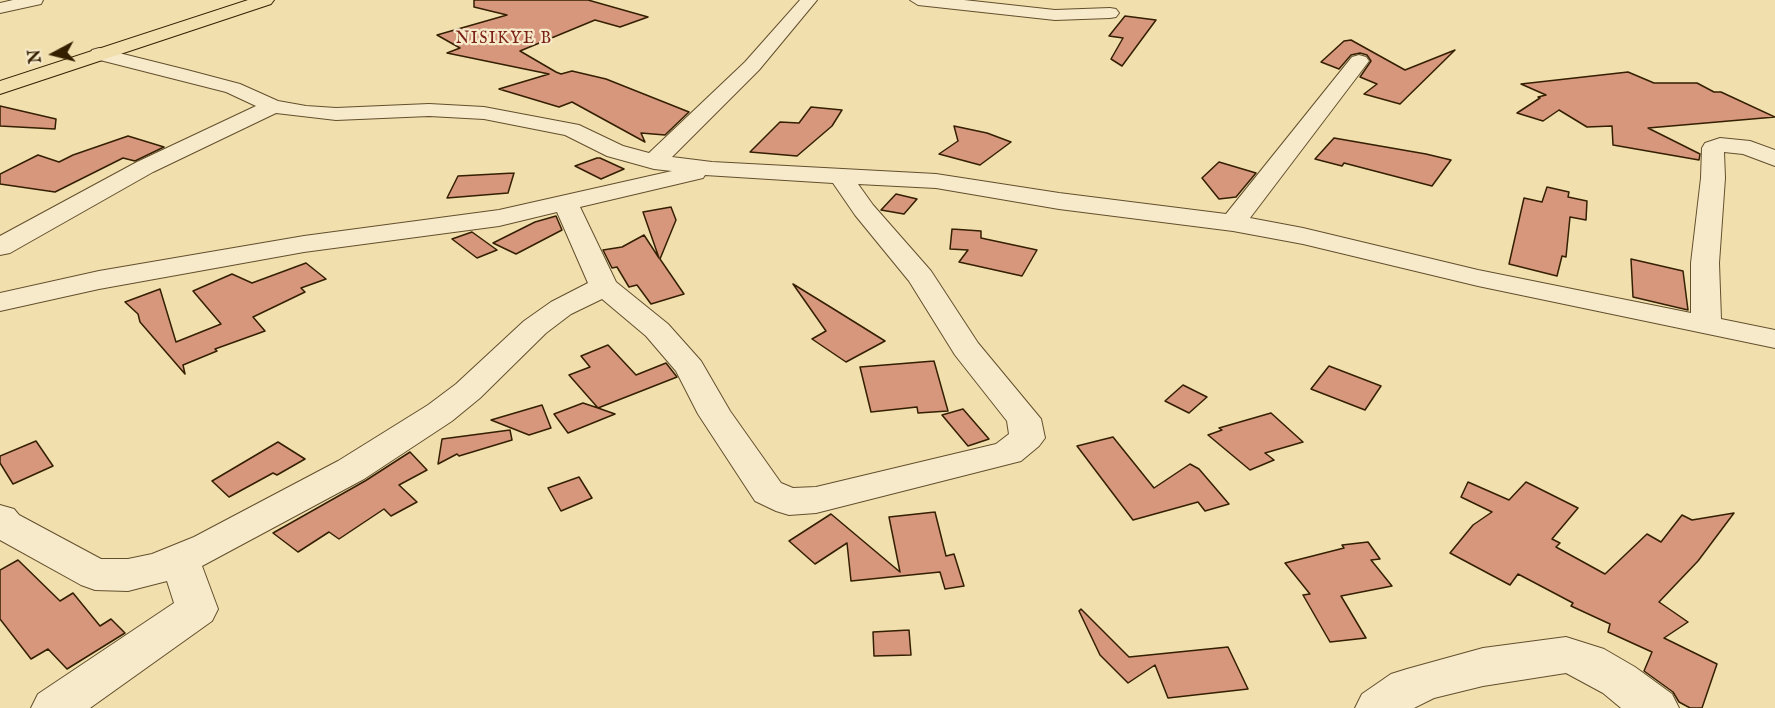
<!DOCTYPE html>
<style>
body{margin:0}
#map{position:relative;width:1775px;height:708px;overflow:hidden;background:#f1dfae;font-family:"IM FELL English",serif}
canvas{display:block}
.north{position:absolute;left:24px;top:24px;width:60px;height:60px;-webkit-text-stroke:4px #f6eaca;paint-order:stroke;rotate:263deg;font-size:16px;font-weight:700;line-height:24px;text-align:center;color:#341f00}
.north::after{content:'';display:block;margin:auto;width:21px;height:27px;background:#341f00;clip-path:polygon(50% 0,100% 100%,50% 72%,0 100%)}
</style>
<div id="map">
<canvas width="1775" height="708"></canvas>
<div class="north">N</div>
</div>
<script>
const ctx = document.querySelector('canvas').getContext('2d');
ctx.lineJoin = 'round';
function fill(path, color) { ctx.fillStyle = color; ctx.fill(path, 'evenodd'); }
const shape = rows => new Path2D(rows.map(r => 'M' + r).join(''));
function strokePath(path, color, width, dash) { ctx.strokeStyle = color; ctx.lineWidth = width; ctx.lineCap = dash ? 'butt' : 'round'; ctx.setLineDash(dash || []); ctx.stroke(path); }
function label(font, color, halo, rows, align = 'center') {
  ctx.font = font + ' "IM FELL English",serif'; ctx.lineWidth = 4.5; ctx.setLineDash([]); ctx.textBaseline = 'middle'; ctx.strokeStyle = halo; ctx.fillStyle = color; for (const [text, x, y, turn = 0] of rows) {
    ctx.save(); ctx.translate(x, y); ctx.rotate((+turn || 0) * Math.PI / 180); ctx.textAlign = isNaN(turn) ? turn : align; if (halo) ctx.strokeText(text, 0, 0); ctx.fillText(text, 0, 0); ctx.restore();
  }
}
const building = shape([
 [474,0,588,0,648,17,620,27,595,20,520,51,556,72,561,74,572,71,606,79,689,112,665,135,641,133,645,142,572,102,559,107,499,89,549,74,447,53,460,48,437,35,507,15,474,7,474,0],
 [1125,16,1156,20,1122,66,1111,59,1123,38,1109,36,1125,16],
 [1351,40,1405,70,1455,50,1400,104,1364,94,1377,84,1360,77,1371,61,1367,55,1360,53,1351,55,1339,69,1321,62,1344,41,1351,40],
 [1628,72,1654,83,1697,83,1714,92,1721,92,1775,117,1648,128,1700,154,1699,160,1613,145,1612,126,1587,127,1559,110,1543,121,1517,113,1540,98,1538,97,1546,95,1521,84,1628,72],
 [0,106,56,119,55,129,0,126,0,106],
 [811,107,842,110,832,126,797,156,750,152,780,122,799,123,811,107],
 [954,126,987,133,1011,142,980,165,939,154,958,141,954,126],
 [128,136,164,147,135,161,123,158,55,192,0,184,0,174,38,155,59,162,73,155,128,136],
 [1334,138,1426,154,1451,160,1432,186,1344,163,1342,166,1315,159,1334,138],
 [597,158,600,158,624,169,601,179,575,166,597,158],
 [1219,162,1256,173,1236,197,1219,199,1202,178,1219,162],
 [514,173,508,193,447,198,458,176,514,173],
 [1547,187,1569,192,1568,197,1587,201,1586,220,1570,217,1566,257,1562,256,1557,276,1509,264,1524,198,1542,202,1547,187],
 [896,194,917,199,904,214,881,210,896,194],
 [671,207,676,220,660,259,684,294,651,304,637,285,629,287,617,267,612,268,603,250,622,247,644,235,659,258,643,212,671,207],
 [556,216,562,230,516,254,493,243,535,222,556,216],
 [952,229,981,231,981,238,1037,250,1022,276,959,262,968,250,950,249,952,229],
 [472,232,497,250,477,258,452,239,472,232],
 [1631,259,1683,271,1688,310,1633,297,1631,259],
 [306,263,326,279,301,288,305,292,253,317,265,331,215,349,217,351,183,365,185,374,140,322,138,314,125,302,160,289,176,342,221,324,193,291,232,274,252,283,306,263],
 [793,284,832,308,885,341,846,362,812,339,826,331,793,284],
 [608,345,636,375,666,363,677,377,598,408,615,414,568,433,554,414,583,403,598,408,569,375,590,367,581,356,608,345],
 [934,361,948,411,918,413,917,407,871,412,860,367,934,361],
 [1329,366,1381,386,1365,410,1311,389,1329,366],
 [1183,385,1207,397,1189,413,1165,401,1183,385],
 [542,405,551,428,529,435,491,420,542,405],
 [963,409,989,439,968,446,942,415,963,409],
 [1271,413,1303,442,1265,453,1274,460,1250,470,1208,435,1222,430,1219,428,1271,413],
 [510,430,512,440,459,456,457,454,438,464,442,439,510,430],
 [1113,437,1154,488,1190,464,1199,469,1229,504,1205,511,1198,502,1133,520,1077,446,1113,437],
 [36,441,53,466,13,484,0,463,0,456,36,441],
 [278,442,305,459,277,475,273,473,229,497,212,481,278,442],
 [410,452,427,470,399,485,417,502,391,516,384,509,339,539,329,532,298,552,273,533,365,481,410,452],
 [579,477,592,498,561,511,548,488,579,477],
 [1468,482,1509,500,1526,482,1578,508,1552,539,1560,543,1556,547,1605,574,1647,534,1661,542,1682,515,1692,520,1734,513,1698,561,1659,602,1688,622,1664,638,1717,664,1702,708,1690,708,1679,702,1673,692,1644,671,1652,652,1608,632,1610,624,1571,606,1573,603,1518,574,1510,585,1450,553,1473,525,1492,512,1461,497,1468,482],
 [935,512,946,556,954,554,964,586,945,589,940,572,851,581,847,543,815,564,789,541,831,514,900,572,889,517,935,512],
 [1368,542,1380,559,1371,560,1392,586,1341,596,1366,638,1330,642,1303,595,1310,594,1285,563,1344,548,1342,545,1368,542],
 [18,560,60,601,73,593,100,626,111,619,125,633,67,669,48,649,31,659,0,619,0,570,18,560],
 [1081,609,1129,657,1228,647,1248,689,1168,698,1155,665,1128,683,1100,655,1079,611,1081,609],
 [909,630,911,655,874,656,873,632,909,630]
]);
const minor = shape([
 [13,0,43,0,41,4,0,13,0,3,13,0],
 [800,0,817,0,759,70,672,157,712,162,936,174,1059,193,1226,214,1352,57,1359,55,1366,57,1369,61,1250,218,1303,228,1478,270,1691,313,1691,263,1701,178,1702,148,1705,143,1720,138,1750,141,1775,150,1775,166,1743,154,1724,152,1725,178,1719,263,1721,319,1775,330,1775,348,1478,286,1303,244,1233,231,1059,209,936,188,858,184,873,205,931,271,978,343,1041,419,1045,438,1039,446,1021,461,816,513,789,515,776,511,755,501,698,414,676,371,646,336,602,299,571,314,546,333,480,398,452,421,364,479,202,566,218,609,212,621,90,708,31,708,38,694,174,603,167,581,128,591,95,590,81,585,0,540,0,505,14,509,19,515,101,559,128,559,152,554,194,537,338,461,428,405,456,384,524,321,551,302,588,283,557,212,499,226,304,252,99,289,0,311,0,293,99,271,304,236,499,210,672,171,654,169,607,156,565,135,484,119,429,116,336,120,276,113,153,172,10,253,0,255,0,236,137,162,256,106,226,92,92,58,90,54,92,50,99,48,187,70,240,84,278,101,306,106,336,108,429,104,484,107,579,125,623,146,649,153,745,62,800,0],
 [705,175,833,183,855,215,909,281,955,355,1007,421,1009,434,996,444,816,487,793,488,781,483,730,411,701,361,668,324,616,282,580,207,703,178,705,175],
 [910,0,964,0,1055,10,1110,8,1116,9,1119,13,1116,17,1110,18,1055,20,918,5,910,0],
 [1566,637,1604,649,1635,667,1672,694,1679,708,1621,708,1603,693,1566,673,1483,686,1434,698,1414,708,1355,708,1362,694,1391,674,1407,669,1483,648,1566,637]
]);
const major = shape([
 [248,0,274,0,271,4,0,94,0,81,248,0]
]);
const farNeighbourhoodnames = [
 ["NISIKYE B",504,40]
];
fill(building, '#d6977d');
strokePath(building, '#341f00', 1.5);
strokePath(minor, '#634f2c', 2);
strokePath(major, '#341f00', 2);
fill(minor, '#f6eaca');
fill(major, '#f1dfae');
ctx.letterSpacing = '1.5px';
label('16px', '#7a1f14', '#f6eaca', farNeighbourhoodnames);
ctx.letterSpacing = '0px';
</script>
